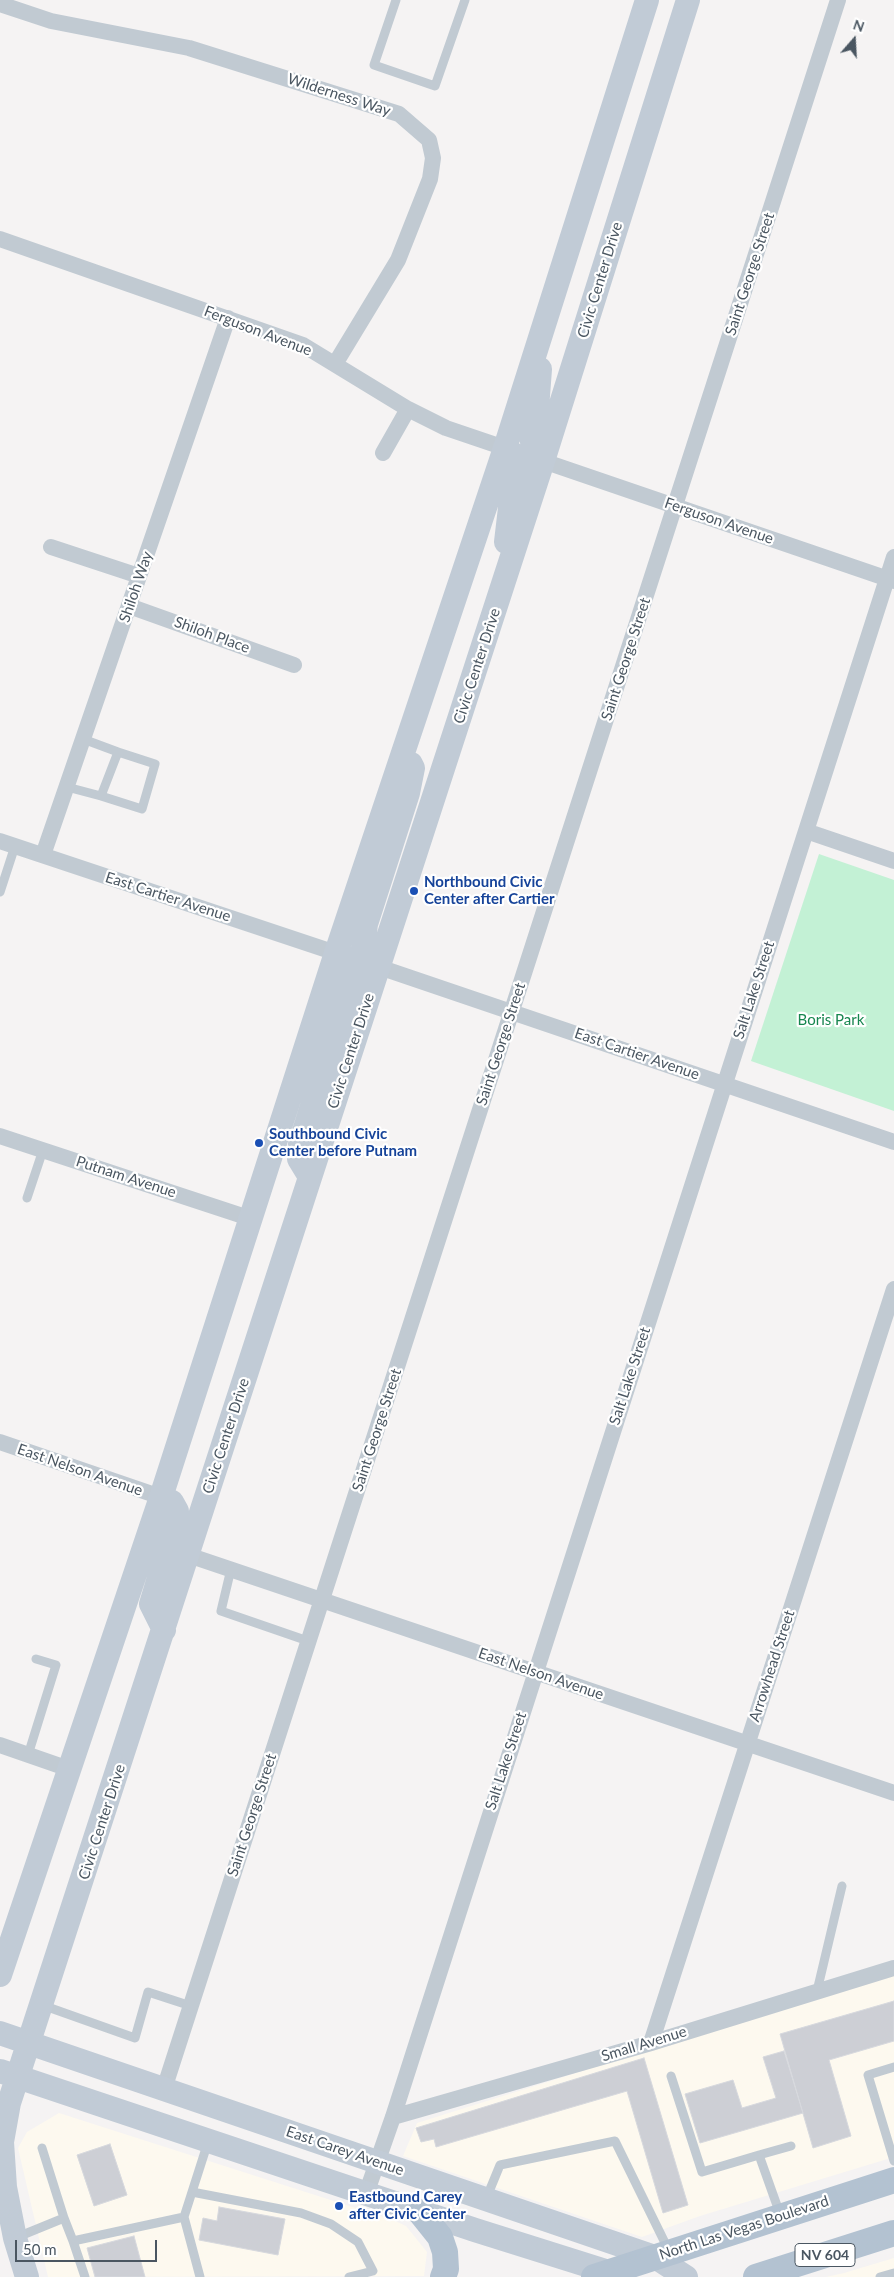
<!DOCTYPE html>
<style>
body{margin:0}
#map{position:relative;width:894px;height:2277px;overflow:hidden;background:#f5f3f3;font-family:Lato,sans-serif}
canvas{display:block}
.north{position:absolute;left:829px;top:15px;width:50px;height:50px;-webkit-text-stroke:4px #fff;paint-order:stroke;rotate:19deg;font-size:14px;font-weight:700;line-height:20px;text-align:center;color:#4a5661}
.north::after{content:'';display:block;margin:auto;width:18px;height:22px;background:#4a5661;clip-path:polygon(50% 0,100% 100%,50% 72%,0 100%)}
.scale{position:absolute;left:15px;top:2240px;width:142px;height:22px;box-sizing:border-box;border:2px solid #4a5661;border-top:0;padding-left:6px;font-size:15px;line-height:18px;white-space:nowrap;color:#4a5661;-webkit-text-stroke:4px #fff;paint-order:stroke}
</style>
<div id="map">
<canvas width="894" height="2277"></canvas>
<div class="north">N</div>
<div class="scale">50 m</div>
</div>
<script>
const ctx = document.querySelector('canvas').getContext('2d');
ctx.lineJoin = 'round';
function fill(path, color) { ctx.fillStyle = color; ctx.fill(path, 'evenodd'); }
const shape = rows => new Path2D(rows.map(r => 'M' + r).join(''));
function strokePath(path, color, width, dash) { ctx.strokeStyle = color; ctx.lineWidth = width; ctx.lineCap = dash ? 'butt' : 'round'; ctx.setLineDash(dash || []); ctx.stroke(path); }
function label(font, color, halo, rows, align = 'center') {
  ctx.font = font + ' Lato,sans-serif'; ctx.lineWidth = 4.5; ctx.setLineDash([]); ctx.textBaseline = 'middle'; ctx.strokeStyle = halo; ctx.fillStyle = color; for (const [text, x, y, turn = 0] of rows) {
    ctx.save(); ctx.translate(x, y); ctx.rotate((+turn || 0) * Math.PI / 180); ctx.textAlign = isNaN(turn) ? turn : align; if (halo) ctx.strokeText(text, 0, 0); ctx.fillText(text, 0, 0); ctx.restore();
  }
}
const commercial = shape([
 [894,1973,894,2157,700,2216,642,2237,403,2156,417,2123],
 [59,2113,393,2220,406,2226,427,2252,424,2276,48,2277,18,2148,27,2132],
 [894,2258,894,2277,826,2277,844,2273]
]);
const green = shape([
 [819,854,894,880,894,1111,751,1061]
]);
const building = shape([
 [894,2001,894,2041,829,2060,851,2136,813,2148,780,2034,894,2001],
 [784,2051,803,2113,700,2143,685,2094,733,2080,742,2108,776,2098,763,2057,784,2051],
 [644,2058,688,2205,663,2213,627,2091,436,2147,434,2139,421,2142,416,2128,644,2058],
 [110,2144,127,2195,94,2206,77,2155,110,2144],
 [219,2207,285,2219,278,2255,199,2240,203,2218,217,2221,219,2207],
 [134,2236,145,2277,95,2277,87,2248,134,2236]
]);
const service = shape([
 [396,0,374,65,435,86,465,0],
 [67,787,101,796,118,752,83,739],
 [101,796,142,809,155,764,118,752],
 [0,892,15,846],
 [27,1198,43,1150],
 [231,1569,221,1611,308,1641],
 [28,1755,56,1665,36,1659],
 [817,1991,842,1886],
 [42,2005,135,2038,148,1992,191,2006],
 [894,2067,868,2075,894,2161],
 [671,2076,702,2172,759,2155,780,2214],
 [759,2155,791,2146],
 [192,2192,301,2213,331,2224,358,2242,373,2271,349,2277],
 [486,2199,500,2165,615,2141,669,2251],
 [184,2217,200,2277],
 [64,2218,73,2241,184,2217,208,2142],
 [15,2238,64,2218,42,2148],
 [73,2241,85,2277],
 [880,2277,894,2273]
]);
const minor = shape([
 [0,4,51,21,189,48,399,114,429,140,433,158,430,179,398,260,335,364],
 [0,239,303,345,408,409,446,428,505,448],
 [383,453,408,409],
 [543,461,894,581],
 [51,547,139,576],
 [129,606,294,665],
 [806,831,894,861],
 [0,841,336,953],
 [43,855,228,318],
 [379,967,894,1142],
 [0,1136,252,1219],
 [0,1442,161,1497],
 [188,1555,894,1793],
 [0,1745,69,1769],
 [651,2043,894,1289],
 [164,2089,838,0],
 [393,2117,651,2043,894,1968],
 [366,2194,393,2117,894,557]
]);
const secondary = shape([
 [540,369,537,409,530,432,535,456,543,461],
 [505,448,516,456,520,466,512,491,506,542],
 [379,967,366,959,363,948,366,924,408,793,413,768,411,764],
 [310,1177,299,1159,300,1144,353,976,353,964,345,957,336,953],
 [161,1497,172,1502,177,1511,174,1529,151,1604,164,1630],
 [0,1975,161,1497,336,953,505,448,647,0],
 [0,2033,655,2257,686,2277],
 [0,2071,475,2230,618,2275],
 [27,2277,15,2238,5,2187,2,2142,9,2103,543,461,688,0]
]);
const primary = shape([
 [420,2212,440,2237,445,2252,446,2269,443,2277],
 [594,2277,894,2180],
 [756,2277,894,2233]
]);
const markers = [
 [414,891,5,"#1a4fb4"],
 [259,1143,5,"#1a4fb4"],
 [339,2206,5,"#1a4fb4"]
];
const shields = [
 [825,2255,60]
];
const shieldNames = [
 ["NV 604",825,2255]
];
const streetNames = [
 ["Wilderness Way",339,95,18],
 ["Saint George Street",750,274,-72],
 ["Civic Center Drive",600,280,-73],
 ["Ferguson Avenue",258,331,21],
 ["Ferguson Avenue",719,521,19],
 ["Shiloh Way",136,587,-71],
 ["Shiloh Place",212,635,20],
 ["Saint George Street",626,659,-72],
 ["Civic Center Drive",477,666,-72],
 ["East Cartier Avenue",168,897,18],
 ["Salt Lake Street",754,990,-72],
 ["Saint George Street",501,1044,-72],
 ["Civic Center Drive",351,1051,-72],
 ["East Cartier Avenue",637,1054,19],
 ["Putnam Avenue",126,1177,18],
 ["Salt Lake Street",630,1376,-72],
 ["Saint George Street",377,1430,-72],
 ["Civic Center Drive",226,1436,-72],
 ["East Nelson Avenue",80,1470,19],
 ["Arrowhead Street",772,1666,-72],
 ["East Nelson Avenue",541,1674,19],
 ["Salt Lake Street",506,1761,-72],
 ["Saint George Street",252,1815,-72],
 ["Civic Center Drive",102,1822,-72],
 ["Small Avenue",644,2044,-17],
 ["East Carey Avenue",345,2151,19],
 ["North Las Vegas Boulevard",744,2228,-18]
];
const transitNames = [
 ["Northbound Civic",424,882],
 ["Center after Cartier",424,899],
 ["Southbound Civic",269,1134],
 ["Center before Putnam",269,1151],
 ["Eastbound Carey",349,2197],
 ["after Civic Center",349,2214]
];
const parkNames = [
 ["Boris Park",831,1020]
];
fill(commercial, '#fdf9ef');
fill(green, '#c3f1d5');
fill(building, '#cdcfd5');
strokePath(building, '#d7d9de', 1);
strokePath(service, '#c1cad2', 9);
strokePath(minor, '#c1cad2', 16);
strokePath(secondary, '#c1cbd6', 24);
strokePath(primary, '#b3c2d1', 26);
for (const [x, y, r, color] of markers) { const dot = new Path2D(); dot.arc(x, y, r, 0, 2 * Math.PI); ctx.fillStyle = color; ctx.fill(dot); strokePath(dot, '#fff', 2); }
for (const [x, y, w] of shields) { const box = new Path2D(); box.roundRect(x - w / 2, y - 11.5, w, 23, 4); ctx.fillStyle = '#fff'; ctx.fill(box); strokePath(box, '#4a5661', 1); }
label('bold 14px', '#4a5661', null, shieldNames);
label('15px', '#4a5661', '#fff', streetNames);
label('bold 15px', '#164399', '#fff', transitNames, 'left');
label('15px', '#17864f', '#fff', parkNames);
</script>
